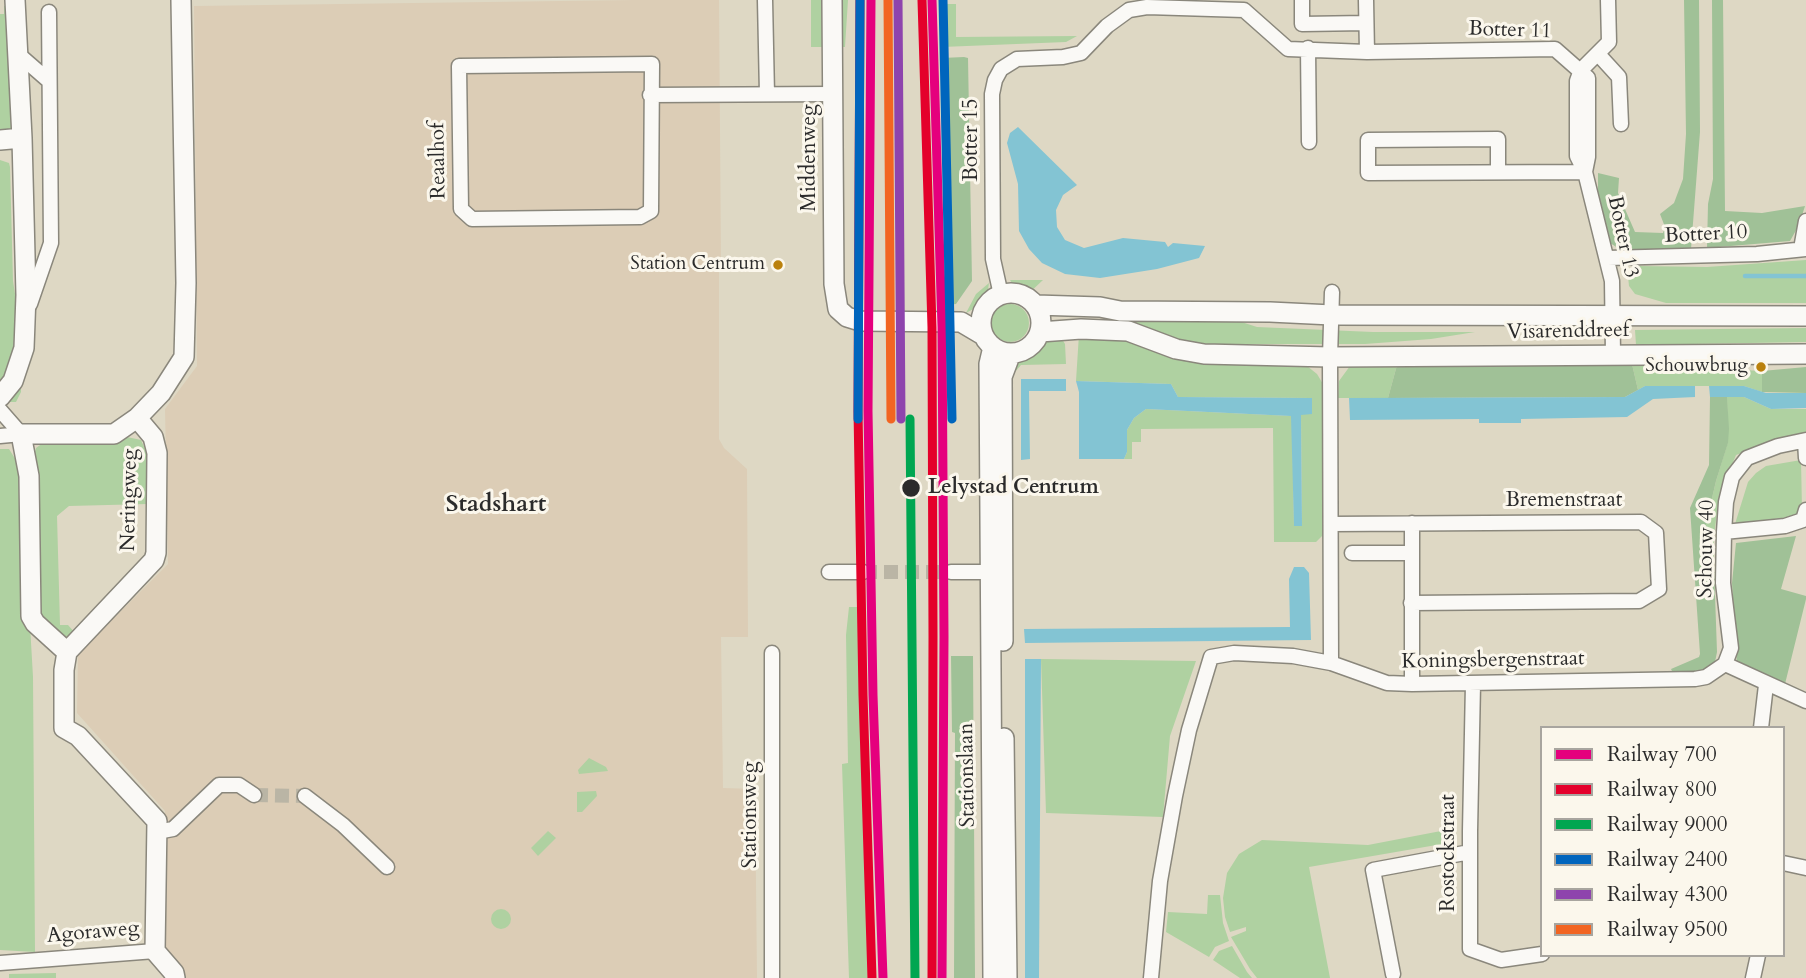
<!DOCTYPE html>
<style>
body{margin:0}
#map{position:relative;width:1806px;height:978px;overflow:hidden;background:#ded8c4;font-family:Cardo,serif}
canvas{display:block}
.legend{position:absolute;left:1540px;top:726px;width:245px;height:231px;box-sizing:border-box;background:#fbf7ec;border:2px solid #a8a59f;margin:0;padding:9px 12px;list-style:none;font-size:21px;color:#2b2b2b}
.legend li{display:flex;align-items:center;gap:14px;height:35px}
.legend b{width:35px;border:2px solid #a8a59f}
</style>
<div id="map">
<canvas width="1806" height="978"></canvas>
<ul class="legend">
<li><b style="height:9px;background:#e5007d"></b>Railway 700</li>
<li><b style="height:9px;background:#e4002b"></b>Railway 800</li>
<li><b style="height:9px;background:#00a651"></b>Railway 9000</li>
<li><b style="height:9px;background:#0065bd"></b>Railway 2400</li>
<li><b style="height:9px;background:#8e44ad"></b>Railway 4300</li>
<li><b style="height:9px;background:#f26522"></b>Railway 9500</li>
</ul>
</div>
<script>
const ctx = document.querySelector('canvas').getContext('2d');
ctx.lineJoin = 'round';
function fill(path, color) { ctx.fillStyle = color; ctx.fill(path, 'evenodd'); }
const shape = rows => new Path2D(rows.map(r => 'M' + r).join(''));
function strokePath(path, color, width, dash) { ctx.strokeStyle = color; ctx.lineWidth = width; ctx.lineCap = dash ? 'butt' : 'round'; ctx.setLineDash(dash || []); ctx.stroke(path); }
function label(font, color, halo, rows, align = 'center') {
  ctx.font = font + ' Cardo,serif'; ctx.lineWidth = 6; ctx.setLineDash([]); ctx.textBaseline = 'middle'; ctx.strokeStyle = halo; ctx.fillStyle = color; for (const [text, x, y, turn = 0] of rows) {
    ctx.save(); ctx.translate(x, y); ctx.rotate((+turn || 0) * Math.PI / 180); ctx.textAlign = isNaN(turn) ? turn : align; if (halo) ctx.strokeText(text, 0, 0); ctx.fillText(text, 0, 0); ctx.restore();
  }
}
const built = shape([
 [635,0,719,0,721,262,719,272,719,439,724,448,747,469,748,637,721,637,723,788,755,789,757,978,184,978,183,970,164,949,165,811,77,713,78,654,168,564,165,409,197,366,194,6]
]);
const green = shape([
 [811,0,826,0,826,47,811,47],
 [840,0,848,0,845,47,840,47],
 [943,4,956,4,956,37,1077,36,1066,42,942,47],
 [4,6,11,6,13,130,0,132,0,14,4,14],
 [0,160,9,163,10,167,13,281,20,326,21,392,16,402,0,402],
 [1806,260,1806,303,1666,303,1635,294,1629,286,1628,276,1631,270,1639,266,1707,267],
 [1010,280,1043,280,1027,295,1017,291],
 [989,283,987,297,979,306,966,313,976,294],
 '991 323a19 19 0 1 1 38 0a19 19 0 1 1-38 0Z',
 [1229,318,1257,327,1373,332,1475,332,1431,339,1365,344,1252,344,1225,346,1174,340,1102,321],
 [1806,328,1806,342,1636,345,1635,330],
 [1079,334,1104,334,1221,364,1307,366,1317,374,1323,384,1325,398,1327,531,1316,542,1274,542,1273,428,1141,429,1141,442,1132,442,1132,459,1124,459,1127,452,1127,430,1134,418,1146,409,1292,416,1294,526,1302,526,1301,415,1312,398,1178,397,1171,384,1076,381],
 [1062,339,1065,344,1066,364,1021,365,1009,379,1013,366,1021,355,1041,341],
 [1632,364,1762,371,1762,392,1744,386,1645,386,1638,390],
 [1397,365,1388,398,1338,398,1339,381,1350,366],
 [1727,397,1744,397,1771,409,1806,409,1806,434,1776,440,1736,455,1719,497,1714,536,1714,566,1705,563,1706,524,1716,481,1728,442],
 [127,437,141,440,146,451,147,504,69,506,57,516,60,625,68,625,76,634,70,637,58,635,36,613,34,456,36,448,43,443,117,442],
 [0,449,9,449,21,468,33,677,35,952,0,950],
 [1801,460,1802,510,1798,516,1735,524,1748,482,1756,473,1766,466],
 [849,607,864,607,862,684,864,684,871,978,849,978,842,764,848,763,846,635],
 [1041,659,1196,661,1170,736,1163,817,1046,813],
 [589,758,606,767,608,771,579,774,578,770],
 [596,791,597,796,582,812,577,812,577,792],
 [548,831,556,838,538,856,531,848],
 [1441,831,1448,843,1309,867,1330,978,1257,978,1250,969,1231,937,1246,931,1246,927,1230,932,1225,917,1223,898,1227,873,1239,854,1262,840,1368,845],
 [1208,895,1220,895,1223,923,1229,941,1215,947,1209,957,1166,932,1168,912,1207,914],
 '491 919a10 10 0 1 1 20 0a10 10 0 1 1-20 0Z',
 [1232,946,1247,972,1252,978,1240,978,1213,960,1219,951],
 [56,973,56,978,9,978,9,974]
]);
const forest = shape([
 [1684,0,1699,0,1700,132,1691,249,1631,251,1618,248,1610,243,1598,194,1598,173,1619,178,1618,193,1635,232,1663,233,1665,227,1660,214,1674,203,1683,179,1686,134],
 [1712,0,1723,0,1725,211,1762,213,1805,206,1799,225,1790,241,1707,248,1708,204,1713,179],
 [964,57,968,58,972,281,956,304,948,305,949,287,951,286,945,73,943,73,942,58],
 [1632,364,1638,390,1625,397,1388,398,1397,365],
 [1806,367,1806,393,1762,392,1762,371],
 [1710,397,1727,397,1729,429,1728,443,1716,481,1706,524,1705,563,1714,566,1717,652,1715,662,1704,672,1673,673,1671,669,1699,657,1700,654,1690,508,1709,465],
 [1796,536,1781,589,1806,596,1806,599,1784,688,1737,666,1732,583,1736,543],
 [951,656,973,656,975,978,954,978,955,733,952,732]
]);
const water = shape([
 [1018,127,1077,185,1063,195,1056,210,1057,227,1065,240,1084,248,1123,238,1165,242,1168,247,1173,243,1205,246,1199,258,1157,269,1100,278,1065,274,1042,263,1029,249,1019,231,1018,184,1007,143,1010,133],
 [1021,379,1066,379,1066,391,1029,391,1030,459,1021,460],
 [1076,381,1171,384,1178,397,1312,398,1312,414,1301,415,1302,526,1294,526,1291,416,1146,409,1134,418,1127,430,1127,452,1124,459,1079,459,1079,392],
 [1645,386,1695,386,1695,397,1653,399,1627,417,1521,419,1521,423,1479,423,1479,419,1350,420,1349,398,1625,397],
 [1709,386,1744,386,1766,393,1806,393,1806,408,1771,409,1744,397,1710,397],
 [1294,567,1304,567,1309,573,1311,640,1025,643,1024,629,1290,627,1289,579],
 [1025,659,1041,659,1039,978,1025,978]
]);
const stream = shape([
 [1745,276,1806,276]
]);
const streetTunnel = shape([
 [863,572,951,572],
 [254,795,305,796]
]);
const street = shape([
 [765,0,767,94],
 [1302,0,1302,24,1366,23],
 [1366,0,1367,52],
 [1608,0,1609,42,1581,70,1577,81,1577,156,1585,172,1612,281,1613,354],
 [1308,48,1309,142],
 [18,54,49,81],
 [1598,54,1619,77,1621,124],
 [652,64,651,211,640,217,472,219,461,209,459,66,652,64],
 [650,95,833,94],
 [1498,172,1498,139,1368,140,1368,173,1585,172],
 [1801,249,1806,221],
 [1608,258,1757,254,1806,249],
 [1001,295,993,259,992,94,995,80,1001,69,1017,59,1063,57,1081,53,1107,26,1129,10,1147,7,1244,10,1288,49,1367,52,1555,49,1588,78,1588,157,1585,172],
 [30,304,51,243,49,12],
 [0,410,21,434],
 [0,436,21,434],
 [1805,441,1806,458],
 [1332,524,1641,522,1656,533,1659,589,1639,601,1411,603],
 [1724,532,1785,526,1803,520,1806,510],
 [1352,553,1411,553],
 [829,572,863,572],
 [951,572,999,572],
 [772,653,772,978],
 [1331,663,1330,357,1332,292],
 [1725,664,1731,648,1723,583,1724,532,1726,502,1732,477,1747,458,1778,446,1806,440],
 [1725,664,1806,701],
 [1412,684,1412,523],
 [1473,684,1470,831,1470,949,1501,960,1542,954],
 [1761,728,1766,685],
 [305,796,343,825,387,867],
 [157,832,173,829,219,785,239,785,254,795],
 [1783,863,1806,868],
 [0,963,155,951],
 [1393,974,1373,870,1470,852],
 [1151,978,1160,881,1175,796,1189,730,1211,657,1234,653,1293,656,1331,663,1387,683,1412,684,1695,679,1706,677,1725,664],
 [1753,978,1758,955]
]);
const secondary = shape([
 [832,0,834,284,838,309,847,317,860,321,961,322,983,335],
 [0,140,22,138],
 '981 323a30 30 0 1 1 60 0a30 30 0 1 1-60 0Z',
 [1036,305,1100,307,1120,311,1270,312,1332,315,1806,316],
 [1040,332,1081,329,1128,331,1176,349,1204,354,1330,357,1806,354],
 [0,397,13,381,24,348,26,295,22,138,15,0],
 [137,418,153,437,157,453,156,553,154,560,67,652,64,670,64,728,78,736,157,821,155,951,174,973,175,978],
 [1003,641,1002,377,1011,353],
 [67,652,35,623,31,616,29,476,21,434,114,434,137,418,161,393,184,357,186,283,181,0],
 [1004,738,1007,978],
 [993,978,989,364,993,347]
]);
const rail1 = shape([
 [871,0,868,411,873,695,883,978],
 [932,0,942,327,944,637,942,978]
]);
const rail2 = shape([
 [860,0,858,411,863,695,872,978],
 [922,0,932,327,933,637,932,978]
]);
const rail3 = shape([
 [910,419,915,978]
]);
const rail4 = shape([
 [943,0,952,419],
 [858,419,860,0]
]);
const rail5 = shape([
 [898,0,901,419]
]);
const rail6 = shape([
 [888,0,891,419]
]);
const markers = [
 [778,265,6,"#ba810d"],
 [1761,367,6,"#ba810d"],
 [911,488,10,"#2b2b2b"]
];
const busNames = [
 ["Station Centrum",765,265],
 ["Schouwbrug",1748,367]
];
const streetNames = [
 ["Botter 11",1510,31,2],
 ["Botter 15",972,140,-90],
 ["Middenweg",810,158,-90],
 ["Reaalhof",439,161,-91],
 ["Botter 10",1706,235,-3],
 ["Botter 13",1622,237,78],
 ["Visarenddreef",1568,332,-1],
 ["Neringweg",130,500,-89],
 ["Bremenstraat",1564,501],
 ["Schouw 40",1707,549,-89],
 ["Koningsbergenstraat",1493,661,-1],
 ["Stationslaan",968,775,-91],
 ["Stationsweg",751,815,-90],
 ["Rostockstraat",1449,853,-90],
 ["Agoraweg",93,933,-5]
];
const stopNames = [
 ["Lelystad Centrum",928,488]
];
const quarterNames = [
 ["Stadshart",496,505]
];
fill(built, '#dccdb6');
fill(green, '#afd1a1');
fill(forest, '#a0c197');
fill(water, '#83c4d3');
strokePath(stream, '#83c4d3', 4.5);
strokePath(streetTunnel, '#bab5a5', 14, [14, 7]);
strokePath(street, '#8a877c', 17);
strokePath(secondary, '#8a877c', 22);
strokePath(street, '#faf9f6', 14);
strokePath(secondary, '#faf9f6', 19);
strokePath(rail1, '#e5007d', 9);
strokePath(rail2, '#e4002b', 9);
strokePath(rail3, '#00a651', 9);
strokePath(rail4, '#0065bd', 9);
strokePath(rail5, '#8e44ad', 9);
strokePath(rail6, '#f26522', 9);
for (const [x, y, r, color] of markers) { const dot = new Path2D(); dot.arc(x, y, r, 0, 2 * Math.PI); ctx.fillStyle = color; ctx.fill(dot); strokePath(dot, '#fbf7ec', 2.5); }
label('19px', '#2b2b2b', '#fbf7ec', busNames, 'right');
label('21px', '#2b2b2b', '#fbf7ec', streetNames);
label('bold 21px', '#2b2b2b', '#fbf7ec', stopNames, 'left');
label('bold 24px', '#2b2b2b', '#fbf7ec', quarterNames);
</script>
